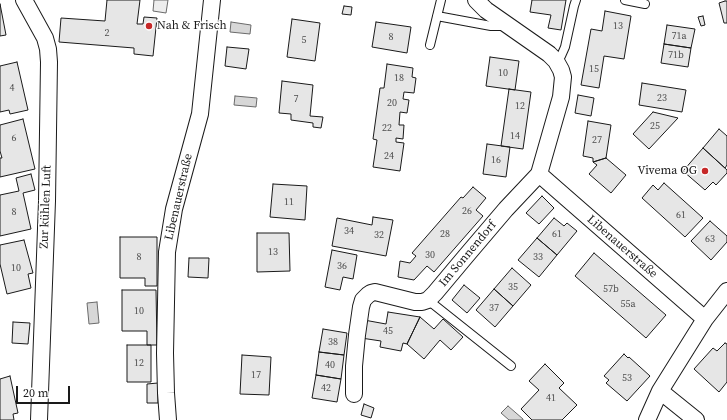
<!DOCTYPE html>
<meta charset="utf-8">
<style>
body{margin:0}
#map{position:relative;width:727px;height:420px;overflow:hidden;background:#fff;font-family:"Source Serif 4",serif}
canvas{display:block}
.scale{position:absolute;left:16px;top:386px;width:54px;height:18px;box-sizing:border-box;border:2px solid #1a1a1a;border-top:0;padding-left:5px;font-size:12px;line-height:14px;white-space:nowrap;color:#1a1a1a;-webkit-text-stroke:3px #fff;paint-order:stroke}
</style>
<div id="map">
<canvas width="727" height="420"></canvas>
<div class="scale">20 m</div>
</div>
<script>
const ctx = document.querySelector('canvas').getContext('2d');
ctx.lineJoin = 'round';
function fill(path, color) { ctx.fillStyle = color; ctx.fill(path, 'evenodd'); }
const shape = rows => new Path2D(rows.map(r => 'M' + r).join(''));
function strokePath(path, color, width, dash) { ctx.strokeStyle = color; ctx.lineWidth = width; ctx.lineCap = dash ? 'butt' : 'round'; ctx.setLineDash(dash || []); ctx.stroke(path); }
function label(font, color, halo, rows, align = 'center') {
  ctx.font = font + ' "Source Serif 4",serif'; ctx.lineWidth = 3; ctx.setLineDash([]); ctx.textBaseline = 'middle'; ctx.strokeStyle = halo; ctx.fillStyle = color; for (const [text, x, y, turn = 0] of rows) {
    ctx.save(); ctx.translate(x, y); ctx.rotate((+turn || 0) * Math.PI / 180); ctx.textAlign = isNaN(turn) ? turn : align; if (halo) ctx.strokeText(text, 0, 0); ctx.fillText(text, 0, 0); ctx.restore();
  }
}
const built = shape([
 [154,0,168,0,166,13,153,11,154,0]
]);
const water = shape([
 [231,22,251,25,250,34,230,32,231,22],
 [235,96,257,98,256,107,234,105,235,96],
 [97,302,99,323,89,324,87,303,97,302],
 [508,406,523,419,523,420,509,420,501,413,508,406]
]);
const building = shape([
 [107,0,140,0,137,24,143,24,144,17,157,18,153,56,134,54,134,48,59,42,61,18,105,21,107,0],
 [532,0,566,0,561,30,548,28,551,15,530,12,532,0],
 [725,1,727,1,727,23,724,23,719,3,725,1],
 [0,4,6,35,0,36,0,4],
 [344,6,352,7,351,15,342,14,344,6],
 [605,11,631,16,624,59,604,56,599,88,581,85,591,29,602,31,605,11],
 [703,16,705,25,701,26,698,17,703,16],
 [292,19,320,23,315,61,287,57,292,19],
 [376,22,411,27,407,53,372,47,376,22],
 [667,25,695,29,691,48,664,44,667,25],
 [664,44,691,48,688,67,661,63,664,44],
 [227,47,249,49,246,69,225,66,227,47],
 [490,57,519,61,515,90,486,86,490,57],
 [17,62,28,110,10,114,9,110,0,112,0,66,17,62],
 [387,64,413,68,412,77,416,78,414,93,404,92,403,99,409,100,407,113,400,112,399,125,404,125,403,139,396,138,396,142,404,143,400,171,373,167,377,140,373,139,380,88,384,88,387,64],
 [282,81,313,85,310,116,323,117,321,128,313,127,313,123,291,120,291,114,279,113,282,81],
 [642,83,686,90,682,112,639,105,642,83],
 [509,89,531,92,523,149,501,146,509,89],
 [578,95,594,98,591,116,575,113,578,95],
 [653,112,678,118,649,149,633,134,653,112],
 [23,119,35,169,0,177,0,158,2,158,0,151,0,125,23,119],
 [588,121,611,125,606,158,593,162,593,158,583,156,588,121],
 [719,129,727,136,727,165,725,168,703,148,719,129],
 [487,144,510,147,506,177,483,174,487,144],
 [703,148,727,170,727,173,716,185,713,182,705,190,683,171,703,148],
 [606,158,626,175,611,193,589,174,597,165,593,162,606,158],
 [31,174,35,190,23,193,31,229,0,236,0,195,19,191,16,178,31,174],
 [664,183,703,218,685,237,642,198,653,185,658,190,664,183],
 [273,184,307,186,305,220,270,217,273,184],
 [473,187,486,198,476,210,483,216,434,272,427,266,414,280,398,277,400,261,410,263,416,256,412,253,461,197,463,198,473,187],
 [542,196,554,208,539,224,526,213,542,196],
 [373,217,393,220,386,256,332,246,337,218,372,225,373,217],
 [554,218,564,226,567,223,577,231,557,255,537,238,554,218],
 [710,221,727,236,727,242,711,260,691,241,710,221],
 [257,233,289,233,290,271,257,272,257,233],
 [120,237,157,237,157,286,145,286,145,278,120,278,120,237],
 [537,238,557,255,539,277,518,260,537,238],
 [24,240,33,273,28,274,31,288,7,294,0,264,0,245,24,240],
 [332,250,357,255,353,279,343,277,340,290,325,287,332,250],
 [594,253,666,315,646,338,575,276,594,253],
 [189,258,209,258,208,278,188,277,189,258],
 [512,268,531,285,513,306,494,289,512,268],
 [464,285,480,298,467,313,452,300,464,285],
 [494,289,513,306,495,327,476,310,494,289],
 [122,290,156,290,157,345,147,345,147,331,122,331,122,290],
 [388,312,420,317,407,344,403,343,401,351,380,347,381,341,361,338,364,320,386,324,388,312],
 [420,317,434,329,443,319,463,337,451,350,440,340,424,359,407,344,420,317],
 [13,322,30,323,28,344,12,343,13,322],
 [323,329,347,333,344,355,319,352,323,329],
 [725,343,727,344,727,382,719,392,694,369,713,348,717,351,725,343],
 [127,345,151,345,151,382,127,382,127,345],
 [319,352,344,355,341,379,316,375,319,352],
 [624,354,628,358,629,357,650,376,627,401,606,383,609,380,604,376,624,354],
 [242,355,271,357,269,395,240,394,242,355],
 [545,364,564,383,559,388,577,405,562,420,532,420,521,409,539,390,529,381,545,364],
 [316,375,341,379,337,402,312,398,316,375],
 [10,376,18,413,13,414,14,420,0,420,0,379,10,376],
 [158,383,158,403,147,403,147,384,158,383],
 [364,404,374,408,371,418,361,415,364,404]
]);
const service = shape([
 [625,0,645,4],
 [437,16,491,26,501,26,506,25],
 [430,45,441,0],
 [556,61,561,56,565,47,574,6,576,0],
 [428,300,511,366]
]);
const minor = shape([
 [24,0,45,38,48,49,49,62,47,201,39,420],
 [539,174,705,319],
 [660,391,696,420],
 [354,394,354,366,357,335,361,307,363,300,368,295,371,293,375,292,415,302,422,302,428,300,435,293,466,256,506,209,539,174,561,97,563,77,561,70,556,61,549,54,486,10,476,0],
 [168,420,166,393,165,353,167,252,174,209,200,114,212,0],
 [647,420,660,391,705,319,727,291]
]);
const markers = [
 [149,26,4,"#c62828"],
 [705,171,4,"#c62828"]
];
const numberNames = [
 ["13",618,26],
 ["2",107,33],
 ["71a",679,36],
 ["8",391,37],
 ["5",304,40],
 ["71b",676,55],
 ["15",594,69],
 ["10",503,73],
 ["18",399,78],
 ["4",12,88],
 ["23",662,98],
 ["7",296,99],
 ["20",392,103],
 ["12",520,106],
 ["25",655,126],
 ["22",387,128],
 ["14",515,136],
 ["6",14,138],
 ["27",597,140],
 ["24",389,156],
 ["16",496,160],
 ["11",289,202],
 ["26",467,211],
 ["8",14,212],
 ["61",681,215],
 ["34",349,231],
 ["28",445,234],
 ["61",557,234],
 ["32",379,235],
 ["63",710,239],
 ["13",273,252],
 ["30",430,255],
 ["8",139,257],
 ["33",538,257],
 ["36",342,266],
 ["10",16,268],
 ["35",513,287],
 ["57b",611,289],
 ["55a",628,304],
 ["37",494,308],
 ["10",139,311],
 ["45",388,331],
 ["38",333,342],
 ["12",139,363],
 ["40",330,365],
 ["17",256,375],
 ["53",627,378],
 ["42",326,388],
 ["41",551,398]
];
const poiNames = [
 ["Nah & Frisch",157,26],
 ["Vivema OG",697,171,"right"]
];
const streetNames = [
 ["Libenauerstraße",179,197,-77],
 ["Zur kühlen Luft",46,207,-88],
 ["Libenauerstraße",622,247,41],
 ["Im Sonnendorf",468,254,-50]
];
fill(built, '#ededed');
strokePath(built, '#6a6a6a', 1);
fill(water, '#d7d7d7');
strokePath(water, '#6a6a6a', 1);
fill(building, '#e6e6e6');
strokePath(building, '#1a1a1a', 1);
strokePath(service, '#1a1a1a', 10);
strokePath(minor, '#1a1a1a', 18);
strokePath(service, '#fff', 8);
strokePath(minor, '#fff', 16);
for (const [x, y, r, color] of markers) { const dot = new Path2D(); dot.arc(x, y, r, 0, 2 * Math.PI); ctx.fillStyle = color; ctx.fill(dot); strokePath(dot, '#fff', 1.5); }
label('10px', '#4d4d4d', null, numberNames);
label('12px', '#1a1a1a', '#fff', poiNames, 'left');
label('12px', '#1a1a1a', '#fff', streetNames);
</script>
